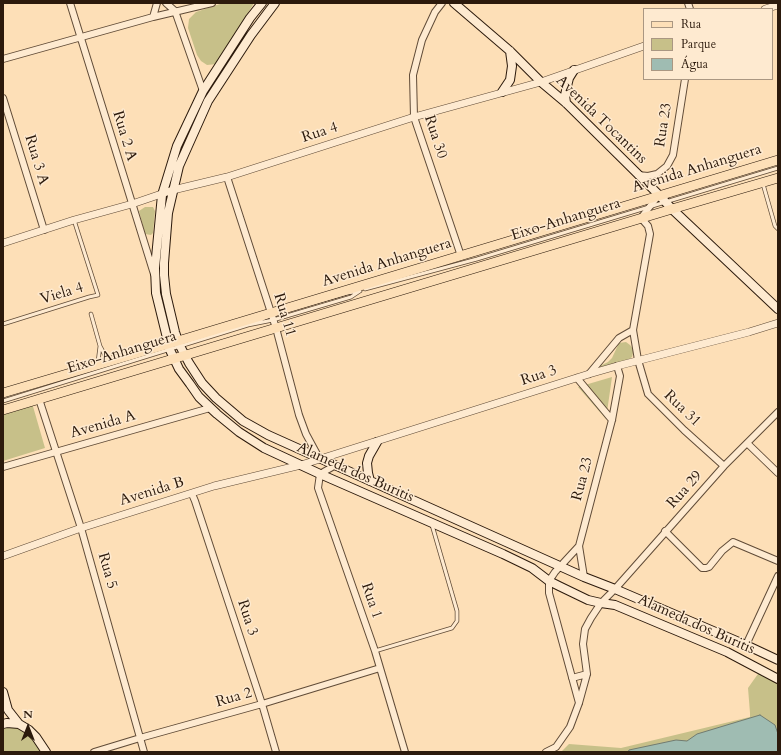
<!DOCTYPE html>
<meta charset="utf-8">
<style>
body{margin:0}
#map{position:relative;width:781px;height:755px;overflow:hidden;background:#fddfb7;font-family:Cardo,serif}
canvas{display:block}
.frame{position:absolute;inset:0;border:4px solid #2c1a0c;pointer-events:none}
.legend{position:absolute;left:643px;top:8px;width:130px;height:72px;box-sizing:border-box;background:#feead0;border:1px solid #aa9782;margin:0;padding:5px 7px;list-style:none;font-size:12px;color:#2c1a0c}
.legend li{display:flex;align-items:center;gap:8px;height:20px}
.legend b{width:20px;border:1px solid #aa9782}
.north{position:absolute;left:8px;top:707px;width:40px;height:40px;-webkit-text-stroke:3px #feead0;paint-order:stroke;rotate:0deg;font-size:11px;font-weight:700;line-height:16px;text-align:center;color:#2c1a0c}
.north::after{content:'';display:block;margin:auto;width:14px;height:18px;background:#2c1a0c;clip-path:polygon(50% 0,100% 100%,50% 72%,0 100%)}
</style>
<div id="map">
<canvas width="781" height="755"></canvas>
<div class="frame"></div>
<ul class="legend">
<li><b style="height:5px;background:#fddfb7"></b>Rua</li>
<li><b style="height:11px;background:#c7c089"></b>Parque</li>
<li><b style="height:11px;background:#9fbcb2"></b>Água</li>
</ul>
<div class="north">N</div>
</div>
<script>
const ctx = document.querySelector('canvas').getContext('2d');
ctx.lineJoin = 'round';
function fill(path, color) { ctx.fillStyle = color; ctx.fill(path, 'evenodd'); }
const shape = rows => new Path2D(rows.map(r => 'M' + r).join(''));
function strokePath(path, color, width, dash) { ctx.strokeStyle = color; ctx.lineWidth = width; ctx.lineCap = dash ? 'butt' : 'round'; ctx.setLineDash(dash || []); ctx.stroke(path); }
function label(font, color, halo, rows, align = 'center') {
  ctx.font = font + ' Cardo,serif'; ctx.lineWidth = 3; ctx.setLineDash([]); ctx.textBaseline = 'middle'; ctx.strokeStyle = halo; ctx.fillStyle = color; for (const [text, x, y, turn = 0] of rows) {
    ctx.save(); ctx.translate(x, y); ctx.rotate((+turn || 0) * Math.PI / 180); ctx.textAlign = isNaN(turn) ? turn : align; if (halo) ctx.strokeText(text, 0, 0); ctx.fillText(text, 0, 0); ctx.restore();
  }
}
const green = shape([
 [223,3,254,3,217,64,207,65,201,61,197,55,188,28,189,19,196,12],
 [145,207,153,207,155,211,153,233,151,235,145,234,139,211],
 [626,342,630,345,633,349,633,353,632,357,628,360,598,368,600,366,608,362,612,358,619,343],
 [612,377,606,419,578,387],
 [32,403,45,448,3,461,3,412],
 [760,671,778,683,778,752,561,752,569,744,621,748,750,717,750,713,748,688],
 [18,727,29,735,36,744,41,752,3,752,3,729,6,728]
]);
const water = shape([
 [760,715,775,725,778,734,778,752,628,752,629,750,676,740,687,741,697,734,760,715]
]);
const service = shape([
 [763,184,775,226,778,229],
 [365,289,477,259,778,168],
 [360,291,351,297,273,320,248,325,271,315,347,293,360,291],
 [91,314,100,346,108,361],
 [3,324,89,297,98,295,74,220],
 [98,362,100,346],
 [3,401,248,325],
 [375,651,452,628,457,621,457,611,432,525]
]);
const minor = shape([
 [70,3,154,274],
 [166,3,175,11,203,91],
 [442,3,435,12,422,40,413,75,414,117,461,256],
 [688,3,690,9],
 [153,17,157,3],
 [3,59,153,17,212,3],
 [3,98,44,230],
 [638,175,648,176,657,174,667,166,673,155,685,79],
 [227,177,276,328,299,415,306,434,319,458],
 [658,196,641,218,648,226,650,234,633,330,638,360,648,394,684,430,724,466],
 [589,374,619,338,633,330],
 [577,378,612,420],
 [39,399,81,528,144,752],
 [747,443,778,473],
 [334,466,320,474,318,488,375,651,405,752],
 [3,467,210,408],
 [192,494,195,501,262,704,276,752],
 [665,531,702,568,706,568,709,567,722,551,733,542,778,561],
 [579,546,555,572,549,581,549,593,579,703],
 [584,577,579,546,612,420,620,376,617,366],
 [746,645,778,576],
 [572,678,587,674],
 [94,752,140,738,262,704,380,668],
 [546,752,556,747,570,727,579,703,587,674,583,644,585,629,591,618,601,603,615,589,724,466,778,412]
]);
const tertiary = shape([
 [765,9,778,5],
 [3,243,74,220,132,204,173,190,227,177,414,117,541,82,644,46],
 [3,556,81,528,214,486,301,465,589,374,617,366,749,332,778,323]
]);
const secondary = shape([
 [262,3,250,18,203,91,177,146,162,195,155,268,156,293,170,350,179,369,190,384,199,397,217,414,239,432,264,448,320,474,503,554,532,568,549,581,559,586,588,600,601,603,615,605,727,652,778,679],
 [275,3,251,35,208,101,179,166,168,213,164,263,164,275,166,294,175,332,179,344,189,363,202,383,216,398,243,421,268,435,584,577,615,589,746,645,778,660],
 [454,3,510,51,541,82,566,103,659,195,672,209,778,309],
 [502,92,510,80,512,66,510,51],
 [566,103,565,95,567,86,569,78,574,70],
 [370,481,368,473,367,463,369,456,377,442],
 [3,692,8,710,19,724],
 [3,724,7,723,19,724,29,730,36,737,46,752]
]);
const primary = shape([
 [3,393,168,344,778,160],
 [3,410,672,209,778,178]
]);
const streetNames = [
 ["Avenida Tocantins",601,120,44],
 ["Rua 23",664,125,-81],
 ["Rua 4",320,133,-18],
 ["Rua 2 A",124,136,73],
 ["Rua 30",435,137,72],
 ["Rua 3 A",36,160,73],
 ["Avenida Anhanguera",697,169,-17],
 ["Eixo-Anhanguera",566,220,-17],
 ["Avenida Anhanguera",387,263,-17],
 ["Viela 4",62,294,-17],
 ["Rua 11",284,315,73],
 ["Eixo-Anhanguera",122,353,-17],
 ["Rua 3",539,376,-18],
 ["Rua 31",682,409,44],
 ["Avenida A",103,425,-16],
 ["Alameda dos Buritis",355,473,24],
 ["Rua 23",583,479,-75],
 ["Rua 29",685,490,-48],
 ["Avenida B",152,492,-17],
 ["Rua 5",107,571,74],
 ["Rua 1",371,601,71],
 ["Rua 3",247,618,72],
 ["Alameda dos Buritis",696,625,24],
 ["Rua 2",234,698,-16]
];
fill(green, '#c7c089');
fill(water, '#9fbcb2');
strokePath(water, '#717b70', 1);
strokePath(service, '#604b37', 4.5);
strokePath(minor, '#604b37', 8);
strokePath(tertiary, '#604b37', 8);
strokePath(secondary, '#2c1a0c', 10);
strokePath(primary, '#2c1a0c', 10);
strokePath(service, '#feead0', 3);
strokePath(minor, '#feead0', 6);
strokePath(tertiary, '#feead0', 7);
strokePath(secondary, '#feead0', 8);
strokePath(primary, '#fddfb7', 9);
label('15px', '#2c1a0c', '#feead0', streetNames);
</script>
